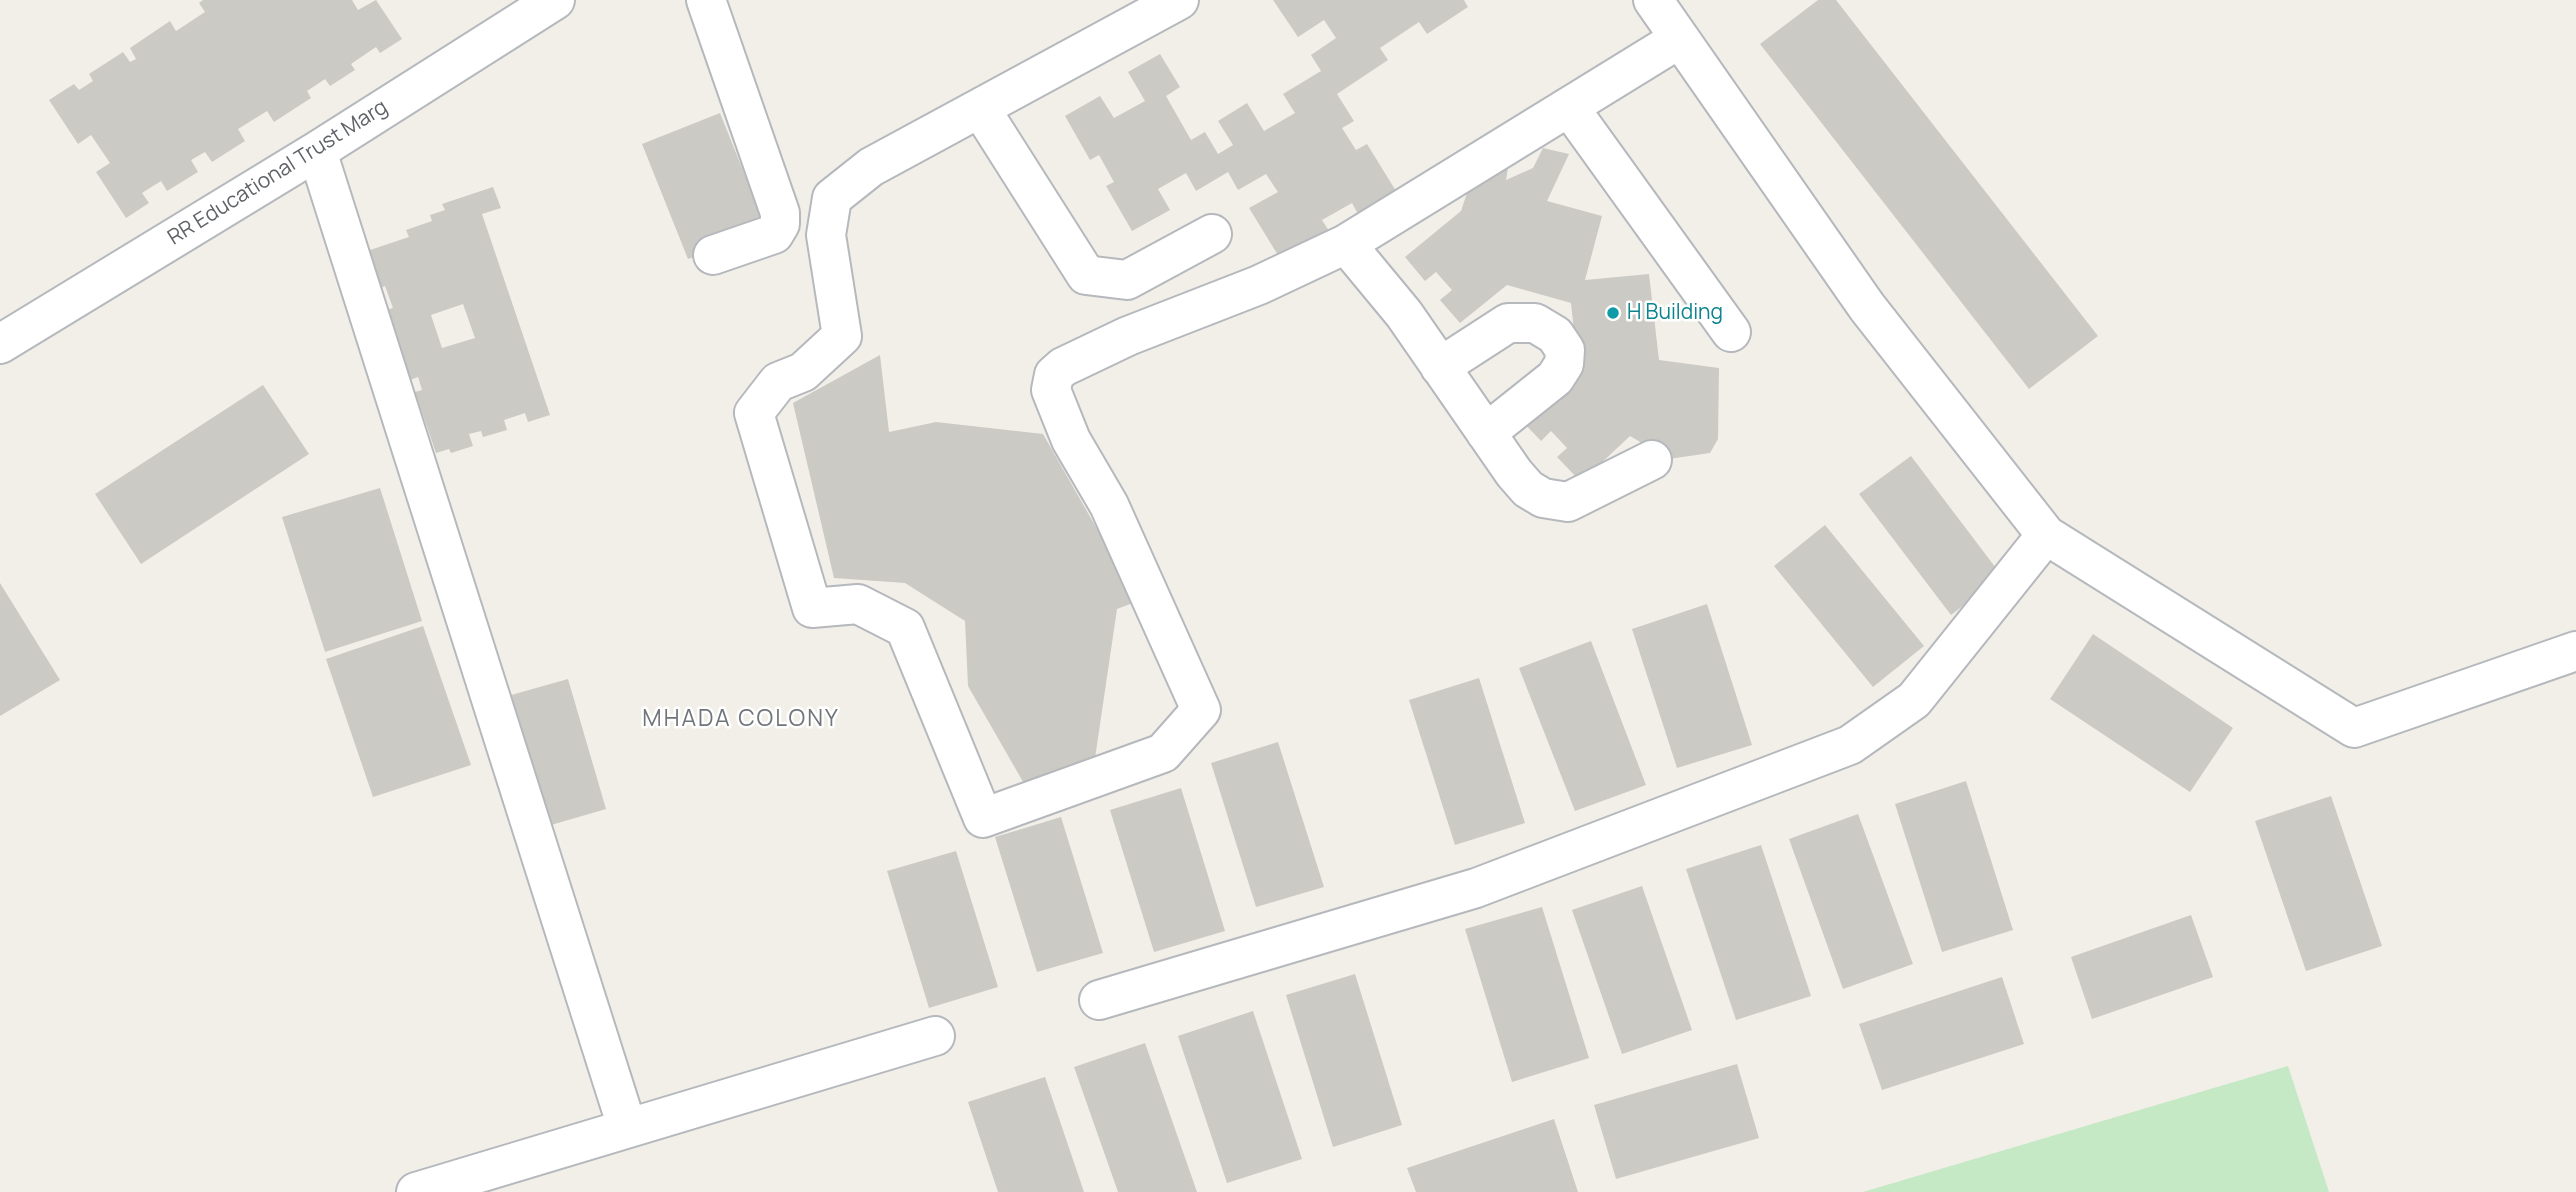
<!DOCTYPE html>
<style>
body{margin:0}
canvas{display:block;background:#f1efe8}
</style>
<canvas width="2576" height="1192"></canvas>
<script>
const ctx = document.querySelector('canvas').getContext('2d');
ctx.lineJoin = 'round';
function fill(path, color) { ctx.fillStyle = color; ctx.fill(path, 'evenodd'); }
const shape = rows => new Path2D(rows.map(r => 'M' + r).join(''));
function strokePath(path, color, width, dash) { ctx.strokeStyle = color; ctx.lineWidth = width; ctx.lineCap = dash ? 'butt' : 'round'; ctx.setLineDash(dash || []); ctx.stroke(path); }
function label(font, color, halo, rows, align = 'center') {
  ctx.font = font + ' Manrope,sans-serif'; ctx.lineWidth = 5; ctx.setLineDash([]); ctx.textBaseline = 'middle'; ctx.strokeStyle = halo; ctx.fillStyle = color; for (const [text, x, y, turn = 0] of rows) {
    ctx.save(); ctx.translate(x, y); ctx.rotate((+turn || 0) * Math.PI / 180); ctx.textAlign = isNaN(turn) ? turn : align; if (halo) ctx.strokeText(text, 0, 0); ctx.fillText(text, 0, 0); ctx.restore();
  }
}
const green = shape([
 [2288,1066,2329,1192,1863,1192]
]);
const building = shape([
 [203,0,352,0,358,10,376,0,402,39,380,53,376,47,351,64,355,70,330,86,325,79,307,91,311,98,274,122,267,111,238,129,245,141,212,162,205,152,191,160,198,172,167,191,161,181,142,193,149,203,126,218,96,172,110,163,91,135,78,144,49,100,74,84,79,90,93,81,89,74,123,52,130,62,136,59,130,48,170,21,176,31,205,12,199,3],
 [1273,0,1464,0,1468,7,1427,34,1419,22,1380,48,1388,60,1337,94,1354,121,1342,128,1356,150,1367,144,1396,191,1358,214,1352,203,1322,220,1329,231,1281,260,1249,208,1278,192,1266,174,1238,190,1228,172,1196,191,1186,173,1158,189,1170,210,1132,231,1106,186,1114,182,1099,155,1090,160,1065,116,1100,96,1114,118,1145,101,1128,72,1160,54,1180,87,1166,96,1191,140,1205,132,1218,154,1233,145,1218,121,1247,103,1264,131,1295,113,1283,94,1321,71,1311,55,1336,38,1324,20,1298,37],
 [1818,0,1836,0,2098,336,2029,389,1760,44],
 [720,113,766,228,688,259,642,144],
 [1543,148,1569,154,1547,201,1602,216,1585,280,1649,274,1659,360,1719,368,1718,439,1710,453,1669,459,1630,436,1581,482,1557,457,1567,448,1551,431,1541,441,1523,422,1578,370,1571,303,1507,285,1460,323,1440,300,1452,290,1436,272,1425,281,1405,257,1461,211,1475,169,1510,156,1506,180,1533,168],
 [493,187,501,208,482,214,550,415,528,422,525,413,504,420,507,430,483,437,481,431,469,434,473,446,451,453,449,449,436,453,415,392,422,390,418,377,410,380,387,310,393,308,385,286,379,289,367,251,409,237,406,230,432,221,430,215,445,210,442,204],
 [463,304,475,338,442,348,431,315],
 [880,355,889,432,936,422,1043,434,1138,601,1117,609,1094,765,1026,787,968,686,965,621,905,583,834,578,793,403],
 [263,385,309,454,141,564,95,494],
 [1911,456,2002,576,1951,615,1859,494],
 [380,488,422,621,325,652,282,517],
 [1825,525,1924,646,1873,687,1774,566],
 [0,583,60,680,0,716],
 [1707,604,1752,745,1677,768,1632,629],
 [423,626,471,765,373,797,326,659],
 [2093,634,2233,728,2190,792,2050,699],
 [1591,641,1646,785,1575,811,1519,668],
 [1479,678,1525,823,1455,845,1409,700],
 [568,679,606,809,534,830,497,699],
 [1278,742,1324,887,1256,907,1211,763],
 [1966,781,2013,930,1942,952,1895,804],
 [1181,788,1225,931,1154,952,1110,810],
 [2331,796,2382,946,2306,971,2255,821],
 [1858,814,1913,964,1843,989,1789,839],
 [1061,817,1103,953,1037,972,995,837],
 [1761,845,1811,996,1736,1020,1686,869],
 [956,851,998,987,929,1008,887,871],
 [1642,886,1692,1030,1622,1054,1572,910],
 [1542,907,1589,1058,1512,1082,1465,929],
 [2191,915,2213,977,2092,1019,2071,957],
 [1355,974,1402,1125,1333,1147,1286,995],
 [2002,977,2024,1044,1882,1090,1859,1024],
 [1253,1011,1302,1159,1227,1183,1178,1036],
 [1145,1043,1197,1192,1118,1192,1074,1067],
 [1737,1064,1759,1138,1616,1179,1594,1105],
 [1045,1077,1084,1192,998,1192,968,1102],
 [1554,1119,1578,1192,1416,1192,1407,1168]
]);
const minor = shape([
 [706,0,780,213,780,224,774,234,713,255],
 [1179,0,871,167,832,198,826,235,842,336,803,372,778,382,754,413,812,608,858,604,905,628,983,818,1163,753,1201,710,1109,505,1071,440,1051,390,1054,375,1063,367,1128,336,1259,285,1346,244,1679,39],
 [1653,0,1867,307,2046,535,2354,728,2576,651],
 [1569,107,1731,332],
 [980,108,1086,275,1127,280,1212,234],
 [317,151,627,1127],
 [1346,244,1404,314,1514,473,1528,489,1543,498,1568,502,1652,460],
 [0,344,317,151,555,0],
 [1440,367,1508,323,1535,323,1555,335,1565,350,1564,364,1555,378,1486,433],
 [1099,1000,1476,888,1850,745,1914,700,2046,535],
 [416,1192,935,1036]
]);
const markers = [
 [1613,313,7,"#0f9aa8"]
];
const streetNames = [
 ["RR Educational Trust Marg",278,173,-32]
];
const cultureNames = [
 ["H Building",1627,313]
];
const neighbourhoodNames = [
 ["MHADA COLONY",741,720]
];
fill(green, '#c5e8c5');
fill(building, '#cccac5');
strokePath(minor, '#b5b8bc', 42);
strokePath(minor, '#fff', 38);
for (const [x, y, r, color] of markers) { const dot = new Path2D(); dot.arc(x, y, r, 0, 2 * Math.PI); ctx.fillStyle = color; ctx.fill(dot); strokePath(dot, '#fff', 2.5); }
label('21px', '#5f6368', '#fff', streetNames);
label('21px', '#0d838f', '#fff', cultureNames, 'left');
ctx.letterSpacing = '2px';
label('23px', '#70757a', '#fff', neighbourhoodNames);
ctx.letterSpacing = '0px';
</script>
